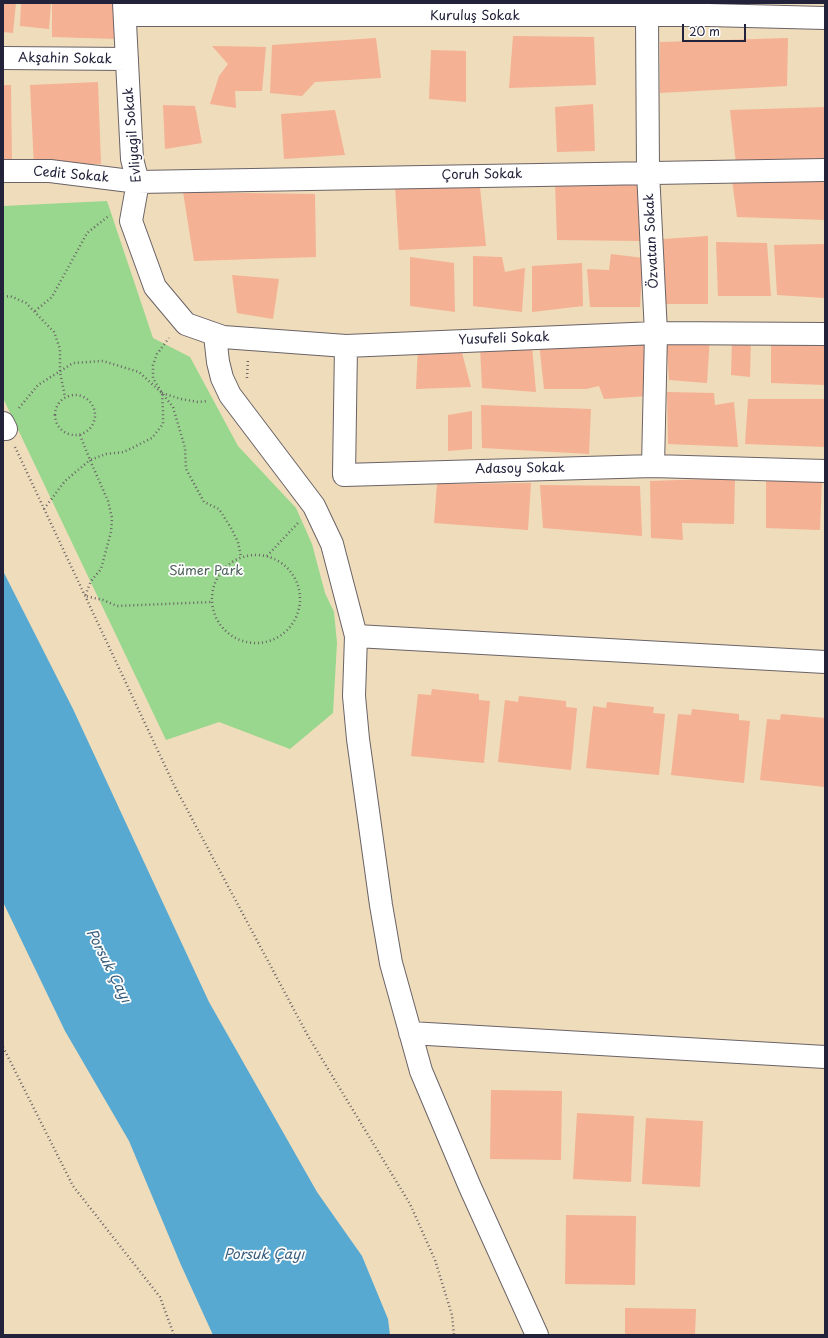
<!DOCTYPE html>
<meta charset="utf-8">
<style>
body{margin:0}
#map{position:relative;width:828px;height:1338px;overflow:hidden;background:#efdcba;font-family:"Playpen Sans",sans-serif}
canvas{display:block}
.frame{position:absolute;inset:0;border:4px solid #22223b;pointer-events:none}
.scale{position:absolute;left:682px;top:24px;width:64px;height:18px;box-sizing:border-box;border:2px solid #22223b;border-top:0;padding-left:5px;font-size:12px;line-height:14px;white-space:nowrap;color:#22223b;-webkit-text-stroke:3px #fff;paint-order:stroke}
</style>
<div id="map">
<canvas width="828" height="1338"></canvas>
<div class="frame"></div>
<div class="scale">20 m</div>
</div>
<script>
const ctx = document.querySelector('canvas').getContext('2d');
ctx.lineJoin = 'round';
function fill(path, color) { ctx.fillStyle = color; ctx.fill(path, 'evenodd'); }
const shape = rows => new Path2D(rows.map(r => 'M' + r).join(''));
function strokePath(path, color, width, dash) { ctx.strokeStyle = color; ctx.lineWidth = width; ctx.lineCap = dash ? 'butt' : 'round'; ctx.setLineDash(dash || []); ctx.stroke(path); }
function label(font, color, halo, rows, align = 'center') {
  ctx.font = font + ' "Playpen Sans",sans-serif'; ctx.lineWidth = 3.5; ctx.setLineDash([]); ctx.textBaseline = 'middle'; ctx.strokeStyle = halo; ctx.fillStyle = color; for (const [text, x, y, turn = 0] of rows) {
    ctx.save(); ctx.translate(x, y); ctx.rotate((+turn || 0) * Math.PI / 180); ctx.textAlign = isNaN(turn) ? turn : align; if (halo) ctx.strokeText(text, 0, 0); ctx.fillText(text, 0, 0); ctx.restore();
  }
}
const green = shape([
 [107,201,153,338,190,357,238,446,296,508,312,544,325,593,334,612,337,643,333,713,290,749,219,722,166,740,3,398,3,206]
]);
const water = shape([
 [3,571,73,709,209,1002,317,1192,362,1256,388,1319,390,1335,213,1335,181,1265,129,1141,65,1031,3,902]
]);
const building = shape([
 [3,3,16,3,13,33,3,32],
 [21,3,51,3,49,29,20,26],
 [52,3,114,3,116,39,52,37],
 [513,36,594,37,596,85,509,88],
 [376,38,381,78,315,82,302,96,270,93,272,45],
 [788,38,787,86,660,93,660,42],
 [212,46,266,47,262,91,235,91,236,108,210,104,219,76,228,64],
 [431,50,466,51,466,102,429,99],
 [98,82,101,164,34,167,30,85],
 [3,85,11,85,12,167,3,167],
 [593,104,595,151,557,152,555,107],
 [163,105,195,106,202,143,165,149],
 [825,107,825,162,736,164,730,110],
 [335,110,345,155,284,159,281,114],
 [732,180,825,182,825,220,737,217],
 [555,182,639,184,640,241,557,240],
 [395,186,480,187,486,246,399,250],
 [183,192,315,194,316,257,194,261],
 [708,236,708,304,666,304,663,239],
 [716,242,767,243,771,296,718,296],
 [825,244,825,298,777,295,774,245],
 [611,254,643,258,640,307,590,307,587,269,609,270],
 [473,256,502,257,505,272,525,268,522,312,473,306],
 [410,257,454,263,455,312,410,306],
 [582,263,583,306,532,312,532,266],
 [232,275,279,279,273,319,237,313],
 [710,337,707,383,669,380,666,338],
 [751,337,750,377,731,375,732,340],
 [825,340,825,385,771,383,771,342],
 [647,342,648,396,604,399,599,386,586,389,544,389,539,343],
 [460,345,471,387,416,389,418,346],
 [532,346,536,392,482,388,480,347],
 [667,392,714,393,715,405,734,402,738,447,668,444],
 [748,399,825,399,825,447,745,444],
 [481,405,591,409,589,454,482,448],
 [472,411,472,449,448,451,448,415],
 [735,478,734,524,682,523,683,540,651,538,650,481],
 [822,479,820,530,766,528,766,480],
 [531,483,528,530,434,523,437,484],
 [540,485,640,486,642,536,543,528],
 [432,689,479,694,479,700,490,701,484,763,411,756,418,694,431,695],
 [519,696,566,701,566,707,577,708,571,770,498,762,505,700,518,702],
 [607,702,654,707,653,713,665,714,659,775,586,768,593,706,606,708],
 [692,709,739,714,739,720,750,721,744,783,671,775,678,714,691,715],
 [781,714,825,718,825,787,760,780,767,719,780,720],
 [491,1090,562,1091,561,1160,490,1159],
 [577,1113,634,1116,631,1182,573,1179],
 [646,1118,703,1121,700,1187,642,1184],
 [566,1215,636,1216,635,1285,565,1284],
 [625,1308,696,1309,695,1335,625,1335]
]);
const path = shape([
 [3,297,10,296,26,303,54,332,60,349,60,372,65,397],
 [35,311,52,297,87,233,110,215],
 [247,378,248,359],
 [162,393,181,399,198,402,208,401],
 '55 415a20 20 0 1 1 40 0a20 20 0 1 1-40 0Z',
 [19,408,38,385,73,363,103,361,139,372,162,393,173,407,185,448,186,469,204,502,219,509,231,528,238,542,241,557],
 [80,435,90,460,106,454,124,452,152,438,163,424,163,411,162,393,153,378,153,365,157,354,169,338],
 [15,447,174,785,308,1036,410,1204,435,1260,452,1315,454,1335],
 [44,509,65,481,90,460,108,501,112,518,111,532,101,569,91,581,85,596,103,600,117,606,212,602],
 '212 599a44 44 0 1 1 88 0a44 44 0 1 1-88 0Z',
 [267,556,298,523],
 [3,1047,73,1186,160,1297,174,1335]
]);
const street = shape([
 [124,3,132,159,138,182,131,221,155,287,186,324,223,337,346,346,656,333,825,334],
 [125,15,708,15,825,18],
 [647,16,648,172,656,333,653,466],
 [3,58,127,59],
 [3,171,50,171,138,182,825,170],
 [215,335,218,362,222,378,230,395,314,506,332,544,356,636,354,696,358,739,381,905,391,963,421,1071,470,1187,537,1335],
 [346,346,344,475,653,466,825,471],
 [356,636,825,662],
 [410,1033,825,1057]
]);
const secondary = shape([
 [3,423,6,429]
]);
const streetNames = [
 ["Kuruluş Sokak",475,16],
 ["Akşahin Sokak",65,59,1],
 ["Evliyagil Sokak",133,135,-95],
 ["Cedit Sokak",71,175,5],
 ["Çoruh Sokak",482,175,-1],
 ["Özvatan Sokak",652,241,-93],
 ["Yusufeli Sokak",504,339,-2],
 ["Adasoy Sokak",520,469,-1]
];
const parkNames = [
 ["Sümer Park",206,571]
];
const waterNames = [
 ["Porsuk Çayı",108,966,63],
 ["Porsuk Çayı",264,1255]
];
fill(green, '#98d78d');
fill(water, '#57a9d2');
fill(building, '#f4b194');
strokePath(street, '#6a6367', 24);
strokePath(secondary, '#6a6367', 24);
strokePath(path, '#6a6367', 2.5, [1, 3]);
strokePath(street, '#fff', 22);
strokePath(secondary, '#fff', 22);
label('13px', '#22223b', '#fff', streetNames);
label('13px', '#4b6158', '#fff', parkNames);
label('italic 14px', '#3a5f7f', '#fff', waterNames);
</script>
